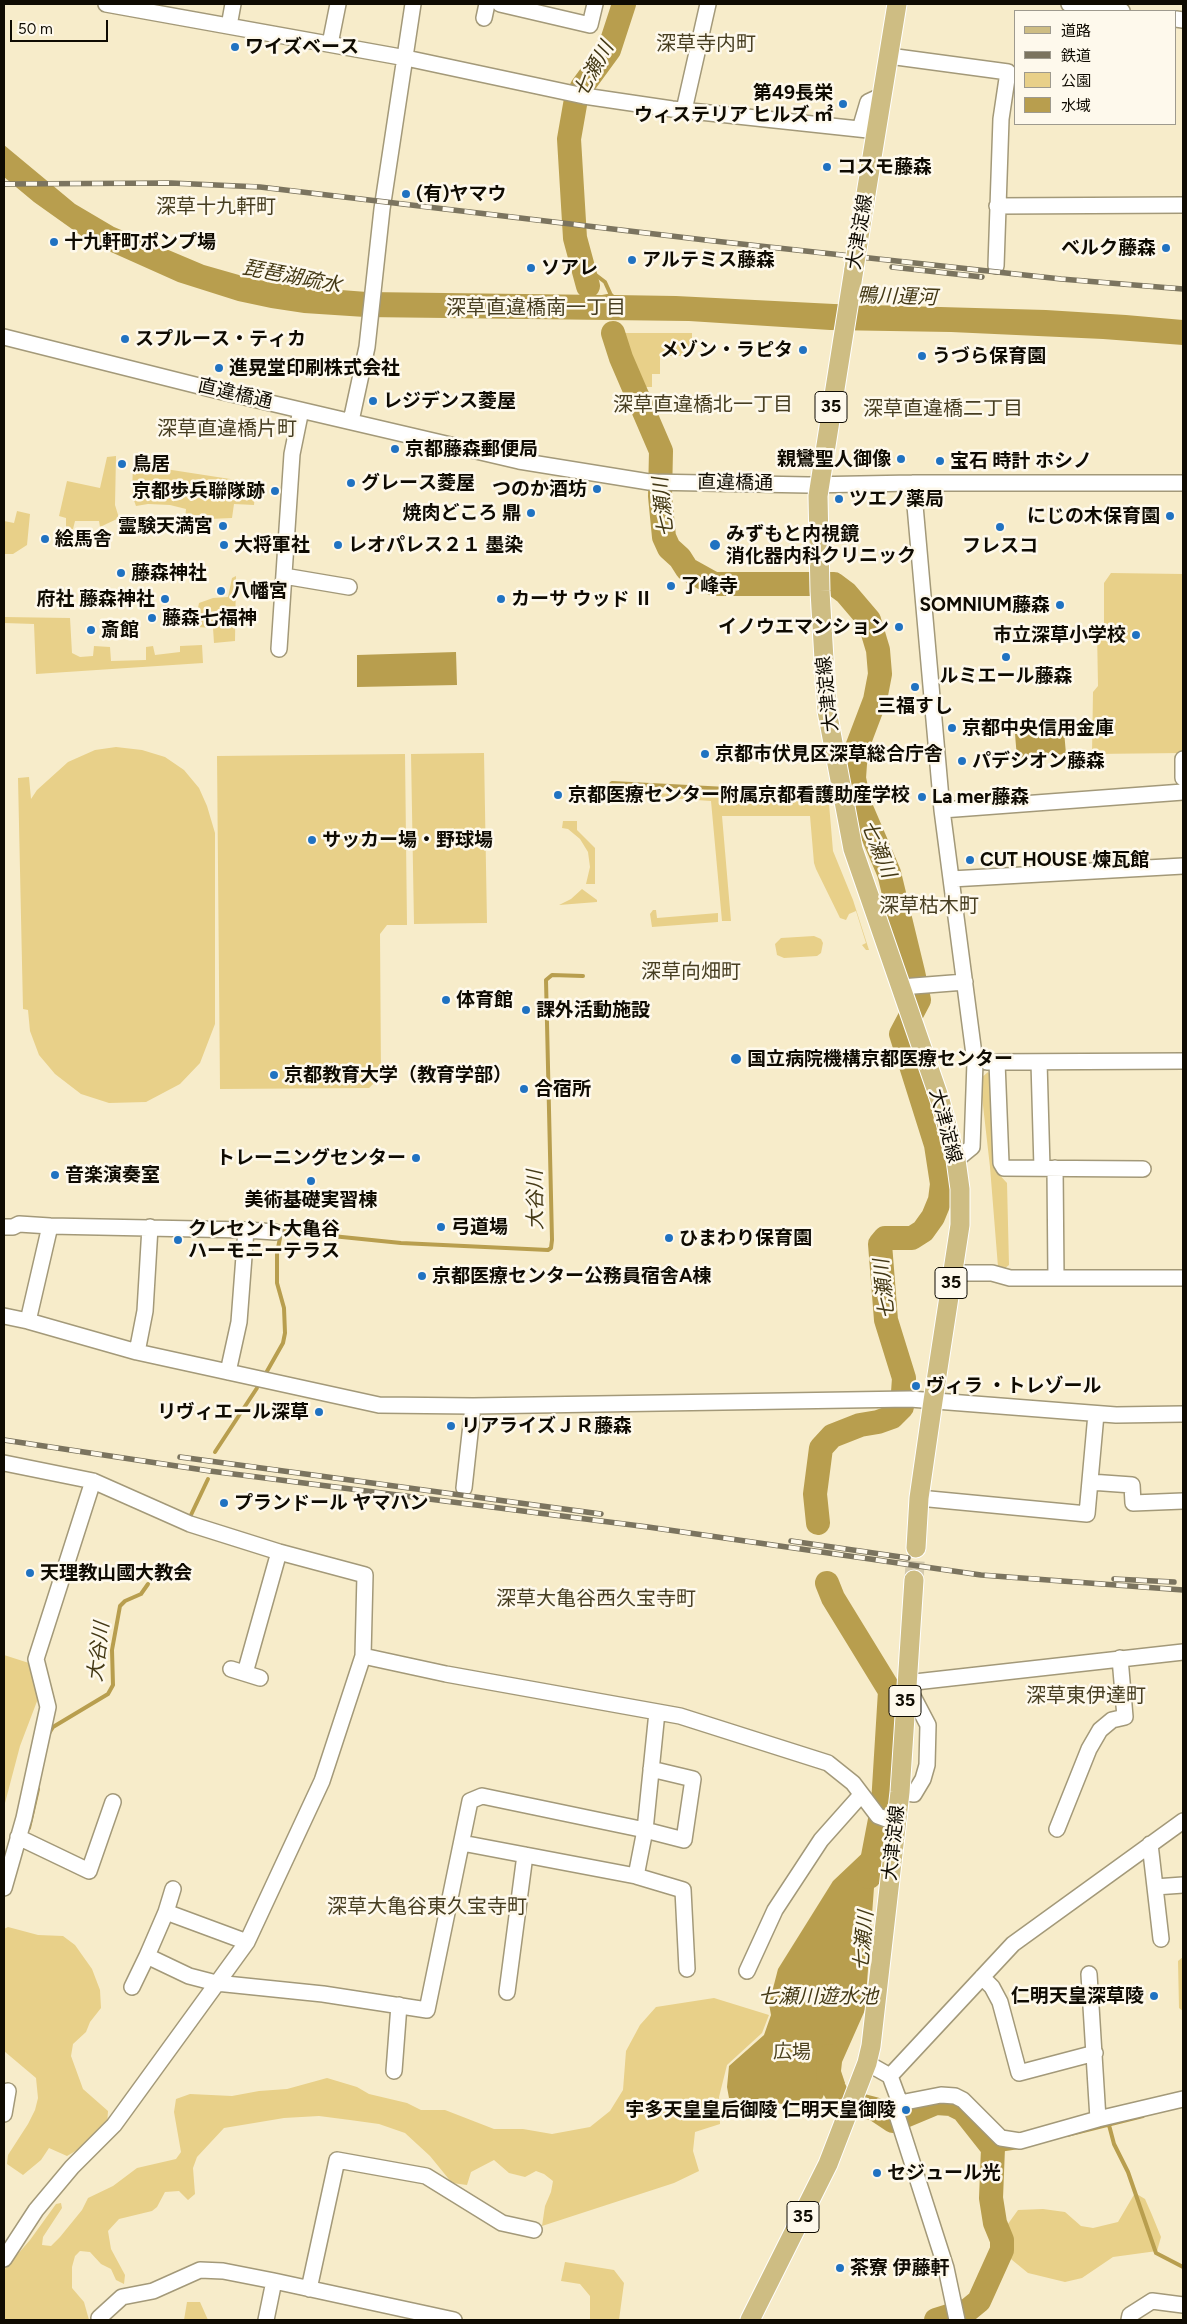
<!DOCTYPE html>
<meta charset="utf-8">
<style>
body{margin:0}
#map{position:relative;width:1187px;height:2324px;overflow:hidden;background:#f7ecca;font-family:Figtree,"Noto Sans JP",sans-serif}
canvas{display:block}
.frame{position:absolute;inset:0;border:5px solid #0f0b02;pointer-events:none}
.legend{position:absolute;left:1014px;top:10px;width:162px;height:115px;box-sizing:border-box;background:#fef9ec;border:1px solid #9e9a8e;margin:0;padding:6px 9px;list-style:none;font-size:15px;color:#0f0b02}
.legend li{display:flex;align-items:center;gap:10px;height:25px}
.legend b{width:25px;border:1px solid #9e9a8e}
.scale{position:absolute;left:10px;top:20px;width:98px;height:22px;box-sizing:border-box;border:2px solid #0f0b02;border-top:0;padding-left:6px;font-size:15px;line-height:18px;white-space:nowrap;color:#0f0b02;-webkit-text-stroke:4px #fef9ec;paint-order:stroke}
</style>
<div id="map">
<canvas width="1187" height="2324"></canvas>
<div class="frame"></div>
<ul class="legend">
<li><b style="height:6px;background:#cebd83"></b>道路</li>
<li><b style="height:6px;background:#7b745f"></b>鉄道</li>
<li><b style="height:14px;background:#e8d089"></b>公園</li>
<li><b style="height:14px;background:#b89e4e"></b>水域</li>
</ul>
<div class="scale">50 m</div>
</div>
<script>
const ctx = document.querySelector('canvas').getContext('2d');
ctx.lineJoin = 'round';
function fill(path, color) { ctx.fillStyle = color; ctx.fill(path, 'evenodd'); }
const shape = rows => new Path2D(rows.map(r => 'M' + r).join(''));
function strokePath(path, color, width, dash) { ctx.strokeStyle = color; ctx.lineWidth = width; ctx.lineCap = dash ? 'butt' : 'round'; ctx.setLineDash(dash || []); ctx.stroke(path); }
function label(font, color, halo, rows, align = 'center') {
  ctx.font = font + ' Figtree,"Noto Sans JP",sans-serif'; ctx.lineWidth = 5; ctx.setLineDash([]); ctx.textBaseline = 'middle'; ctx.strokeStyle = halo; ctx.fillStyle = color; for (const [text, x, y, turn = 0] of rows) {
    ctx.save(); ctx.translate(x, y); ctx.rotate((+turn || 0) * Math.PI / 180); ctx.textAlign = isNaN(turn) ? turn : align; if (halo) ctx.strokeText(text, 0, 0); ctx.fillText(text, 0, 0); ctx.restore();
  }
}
const green = shape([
 [625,333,692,333,692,356,660,356,660,374,652,374,652,387,642,387,625,347],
 [116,456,115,505,119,518,100,527,99,521,75,521,73,529,66,529,66,518,59,516,67,481,100,488,107,457],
 [133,464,256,483,254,505,234,504,232,518,185,520,186,509,170,505,148,504,136,506,132,495],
 [17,511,30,514,27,545,13,554,4,554,4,521,14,523],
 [1111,573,1183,574,1183,753,1092,754,1093,692,1098,686,1097,630,1104,629,1104,583],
 [236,576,235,641,214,643,213,628,197,627,197,613,199,603,213,598,228,597,232,578],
 [4,617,70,618,72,653,80,657,93,656,94,646,110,647,111,661,146,660,146,647,153,646,155,655,180,652,180,646,202,645,203,663,36,674,34,624,4,623],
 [116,747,142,750,165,757,184,770,199,788,207,806,215,833,215,1024,200,1063,180,1084,146,1102,109,1103,81,1094,55,1074,39,1055,30,1031,28,1010,23,1009,18,778,29,777,31,799,37,790,68,762,95,750],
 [484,753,487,923,414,924,411,754],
 [405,754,407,925,387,925,380,934,381,1076,369,1088,220,1089,217,756],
 [639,792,775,800,828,792,833,851,853,900,869,950,866,950,862,945,866,943,856,911,849,914,846,920,840,918,816,869,814,863,810,816,722,816,731,921,722,921,711,801,639,796],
 [563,821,577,821,577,830,595,848,595,884,586,884,590,867,588,852,580,839,568,829,562,828],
 [582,889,597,900,597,902,559,905,571,899],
 [653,910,656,910,657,918,718,913,718,922,652,927,650,914],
 [814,936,821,939,823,943,821,953,817,956,784,958,777,955,775,944,781,938],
 [988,1072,992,1078,994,1169,1007,1183,1009,1265,1004,1269,998,1267,990,1167,980,1079],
 [4,1655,32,1664,39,1696,20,1746,5,1803],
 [8,1927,38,1935,63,1936,75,1945,92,1969,100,1990,101,2008,90,2022,86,2032,73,2044,71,2056,83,2089,108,2111,107,2126,91,2142,67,2156,49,2148,41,2160,23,2175,7,2164,8,2155,28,2124,35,2110,38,2098,36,2078,4,2051,4,1929],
 [1183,1957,1183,2011,1179,2008,1178,1961],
 [714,1998,769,2015,762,2033,727,2065,719,2097,720,2124,695,2132,693,2151,699,2171,674,2183,542,2226,545,2206,551,2192,553,2181,544,2174,536,2171,525,2177,509,2173,494,2160,471,2172,467,2185,452,2183,430,2156,405,2133,379,2124,350,2120,319,2116,284,2118,224,2128,197,2157,193,2168,195,2194,188,2200,179,2191,165,2192,157,2207,152,2211,119,2219,108,2231,111,2249,125,2275,124,2284,116,2280,111,2269,101,2264,90,2252,80,2251,75,2256,72,2267,72,2288,84,2302,89,2320,4,2320,4,2270,30,2240,56,2204,61,2203,62,2208,43,2237,42,2245,51,2246,60,2237,82,2210,88,2198,113,2186,137,2168,176,2159,181,2152,174,2112,176,2099,190,2094,232,2096,259,2091,287,2089,327,2078,357,2087,369,2094,407,2103,421,2110,445,2110,494,2129,523,2129,552,2134,590,2127,610,2111,623,2090,626,2051,640,2025,656,2007],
 [1135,2193,1145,2199,1152,2215,1161,2237,1157,2251,1113,2257,1082,2278,1065,2282,1028,2273,1006,2255,1005,2228,1018,2210,1043,2209,1065,2212,1081,2226,1093,2228,1118,2222],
 [565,2262,614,2270,624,2283,619,2320,590,2320,590,2296,580,2284,561,2281],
 [187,2302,200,2302,208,2320,184,2320]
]);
const water = shape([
 [4,145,75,204,114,227,204,265,253,279,302,287,367,292,602,295,612,293,614,295,676,296,834,304,1046,310,1126,315,1183,320,1183,345,1103,339,951,332,830,330,689,321,365,317,304,313,271,308,238,301,178,282,93,244,34,202,4,177],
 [456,652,457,685,357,687,357,655],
 [1064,731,1066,754,1017,758,1015,734],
 [870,1846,884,1848,875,1874,865,2010,842,2062,841,2071,845,2083,826,2090,818,2108,729,2098,727,2087,729,2066,764,2035,771,2015,769,2004,778,1969,833,1881]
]);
const stream = shape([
 [584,266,605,282,610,293,610,298],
 [609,799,609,786,612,783,746,790,804,792,828,787],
 [283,1231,401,1243,548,1250,551,1248,552,1240,546,980,552,975,583,976],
 [266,1373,283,1343,285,1333,284,1308,277,1283,277,1253,280,1238],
 [215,1452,257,1388],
 [190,1517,208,1479],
 [48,1735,53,1727,108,1694,113,1685,112,1650,120,1606,125,1601,141,1594,148,1584],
 [29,1828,38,1789],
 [1109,2125,1114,2144,1128,2172,1156,2253,1183,2267],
 [1067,2135,1143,2116],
 [993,2148,999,2150,1019,2147]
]);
const river = shape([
 [588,286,575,238,569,139,576,99,582,87,609,50,624,4],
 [613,333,621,358,661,451,660,496,664,537,669,548,680,558,687,569,714,584,834,584,846,593,869,620,878,650,880,674,875,700,856,750,854,778,859,803,889,873,913,972,919,1000,901,1034,936,1145,942,1184,940,1200,933,1217,923,1231,912,1238,885,1238,880,1244,886,1320,904,1378,902,1407,892,1417,878,1422,860,1425,832,1436,821,1448,815,1494,818,1523],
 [827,1583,833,1598,890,1691,883,1804,869,1877],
 [829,2056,828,2077,840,2100,875,2109,893,2121,936,2103,951,2104,963,2110,993,2148,991,2198,995,2223,1002,2240,1002,2250,979,2301,968,2310,936,2320]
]);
const majorTunnel = shape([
 [914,1580,916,1548]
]);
const minor = shape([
 [106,4,406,58,584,96,672,109,868,130],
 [500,4,590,25,595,4],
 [1069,4,1122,11],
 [484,18,487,4],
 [1176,19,1183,20],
 [229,26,233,4],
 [330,44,338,4],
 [889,56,1008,72,1001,119,996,266],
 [684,110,708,4],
 [860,129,868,102,883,95],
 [997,206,1183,205],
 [4,337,219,391,519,461,649,482,808,485,913,483,1183,483],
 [351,421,367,347,382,209,413,4],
 [913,483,942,810,975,1062,972,1147,956,1160],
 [284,576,349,587],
 [279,649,292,454,301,410],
 [1183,759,1183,778],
 [942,810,1183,792],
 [951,879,1183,866],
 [901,987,965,982],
 [987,1062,1183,1061],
 [997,1062,1001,1163,1004,1168,1143,1169],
 [1039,1062,1042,1168],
 [1055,1168,1056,1278],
 [50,1226,246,1230,275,1232],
 [4,1227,13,1227,19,1224,50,1226,28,1321],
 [953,1273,992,1273,1010,1278,1183,1278],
 [4,1316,28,1321,137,1352,379,1405,473,1406,910,1399,1116,1415,1183,1414],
 [137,1352,145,1311,150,1227],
 [228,1372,239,1322,246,1230],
 [4,1463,93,1481,190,1524,279,1552,365,1575,363,1656,446,1674,680,1716,828,1763,853,1783,878,1816,897,1823],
 [1090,1482,1132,1485,1133,1503,1183,1501],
 [464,1488,473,1406],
 [919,1498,1087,1514,1096,1414],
 [231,1669,260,1678],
 [245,1673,279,1552],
 [900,1792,914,1794,923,1779,927,1765,928,1725,906,1683,1183,1652],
 [1057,1829,1089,1749,1100,1730,1112,1720,1125,1717,1120,1658],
 [18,1837,89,1871,113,1802],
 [462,1843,636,1876,683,1890,687,1969],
 [1150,1844,1161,1939],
 [636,1876,645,1830,657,1712],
 [1155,1887,1183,1885],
 [4,1888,24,1818,48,1707,36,1659,93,1481],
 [166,1912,173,1889],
 [247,1942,166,1912,147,1956,189,1976,216,1983,323,1994,427,2010,470,1801,482,1796,645,1830,684,1840,693,1779,651,1769],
 [747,1971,775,1910,821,1840,861,1795],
 [1089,1974,1098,2119],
 [982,1977,992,1987,1000,2002,1019,2073,1095,2053],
 [132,1987,147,1956],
 [507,1992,525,1855],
 [867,2063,890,2076,900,2103,896,2112,946,2268,957,2320],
 [394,2071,399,2005],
 [890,2076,1013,1944,1183,1821],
 [900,2103,941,2095,955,2096,963,2100,1001,2138,1020,2141,1098,2119,1183,2099],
 [4,2114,8,2091],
 [4,2259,36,2210,72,2167,114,2125,247,1942,322,1781,363,1656],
 [309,2289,337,2160,426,2176,502,2223,534,2230],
 [99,2318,122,2297,153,2291,200,2270,223,2271,274,2281,454,2320],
 [266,2320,274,2281],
 [1129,2320,1130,2315,1152,2301,1183,2305]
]);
const major = shape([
 [857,249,897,4],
 [854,269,818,496,820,591,827,711,853,849,940,1100,956,1160,960,1189,960,1225,933,1401,919,1498,916,1548],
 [750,2320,828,2164,867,2063,871,2046,900,1792,914,1580]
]);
const rail = shape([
 [4,184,171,183,260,187,705,240,1061,279,1183,289],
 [892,267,982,277],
 [4,1440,210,1471,648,1527,981,1575,1183,1590],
 [180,1457,601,1514],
 [791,1541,908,1558],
 [1114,1579,1174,1582]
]);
const majorBridge = shape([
 [854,269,857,249]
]);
const markers = [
 [235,47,5,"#2072c1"],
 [843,104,5,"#2072c1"],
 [827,167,5,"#2072c1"],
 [406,194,5,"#2072c1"],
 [54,242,5,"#2072c1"],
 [1166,248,5,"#2072c1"],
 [632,260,5,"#2072c1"],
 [531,268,5,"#2072c1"],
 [125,339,5,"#2072c1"],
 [803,350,5,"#2072c1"],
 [922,356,5,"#2072c1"],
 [219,368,5,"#2072c1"],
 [373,401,5,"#2072c1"],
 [395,449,5,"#2072c1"],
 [901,459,5,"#2072c1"],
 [940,461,5,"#2072c1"],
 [122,464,5,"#2072c1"],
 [351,483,5,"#2072c1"],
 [597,489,5,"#2072c1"],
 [275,491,5,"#2072c1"],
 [839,499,5,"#2072c1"],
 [531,513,5,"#2072c1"],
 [1170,516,5,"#2072c1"],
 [223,526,5,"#2072c1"],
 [1000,527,5,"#2072c1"],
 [45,539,5,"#2072c1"],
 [224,545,5,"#2072c1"],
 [338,545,5,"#2072c1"],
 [715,545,6,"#2072c1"],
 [121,573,5,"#2072c1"],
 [671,586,5,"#2072c1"],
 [221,591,5,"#2072c1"],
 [165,599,5,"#2072c1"],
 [501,599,5,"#2072c1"],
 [1060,605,5,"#2072c1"],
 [152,618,5,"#2072c1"],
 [899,627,5,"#2072c1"],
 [91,630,5,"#2072c1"],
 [1136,635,5,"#2072c1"],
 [1006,657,5,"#2072c1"],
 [915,687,5,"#2072c1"],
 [952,728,5,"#2072c1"],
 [705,754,5,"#2072c1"],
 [962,761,5,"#2072c1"],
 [558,795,5,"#2072c1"],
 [922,797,5,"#2072c1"],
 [312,840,5,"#2072c1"],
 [970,860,5,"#2072c1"],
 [446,1000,5,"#2072c1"],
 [526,1010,5,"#2072c1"],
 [736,1059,6,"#2072c1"],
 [274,1075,5,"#2072c1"],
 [524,1089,5,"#2072c1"],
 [416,1158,5,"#2072c1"],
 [55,1175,5,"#2072c1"],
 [311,1181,5,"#2072c1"],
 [441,1227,5,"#2072c1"],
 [669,1238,5,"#2072c1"],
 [178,1240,5,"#2072c1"],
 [422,1276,5,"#2072c1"],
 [916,1386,5,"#2072c1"],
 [319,1412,5,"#2072c1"],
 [451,1426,5,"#2072c1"],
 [224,1503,5,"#2072c1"],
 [30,1573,5,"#2072c1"],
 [1154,1996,5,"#2072c1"],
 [906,2110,5,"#2072c1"],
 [877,2173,5,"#2072c1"],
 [840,2268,5,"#2072c1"]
];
const shields = [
 [831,407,32],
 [951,1283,32],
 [905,1701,32],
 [803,2217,32]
];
const shieldNames = [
 ["35",831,407],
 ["35",951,1283],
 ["35",905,1701],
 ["35",803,2217]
];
const poiNames = [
 ["ワイズベース",245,47],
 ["第49長栄",833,93,"right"],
 ["ウィステリア ヒルズ ㎡",833,115,"right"],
 ["コスモ藤森",837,167],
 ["(有)ヤマウ",416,194],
 ["十九軒町ポンプ場",64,242],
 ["ベルク藤森",1156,248,"right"],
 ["アルテミス藤森",642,260],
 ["ソアレ",541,268],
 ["スプルース・ティカ",135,339],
 ["メゾン・ラピタ",793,350,"right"],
 ["うづら保育園",932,356],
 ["進晃堂印刷株式会社",229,368],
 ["レジデンス菱屋",383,401],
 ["京都藤森郵便局",405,449],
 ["親鸞聖人御像",891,459,"right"],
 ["宝石 時計 ホシノ",950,461],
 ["鳥居",132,464],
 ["グレース菱屋",361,483],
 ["つのか酒坊",587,489,"right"],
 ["京都歩兵聯隊跡",265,491,"right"],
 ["ツエノ薬局",849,499],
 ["焼肉どころ 鼎",521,513,"right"],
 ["にじの木保育園",1160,516,"right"],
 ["霊験天満宮",213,526,"right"],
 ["みずもと内視鏡",726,534],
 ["消化器内科クリニック",726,556],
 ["絵馬舎",55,539],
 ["大将軍社",234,545],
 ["レオパレス２１ 墨染",348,545],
 ["フレスコ",1000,546,"center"],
 ["藤森神社",131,573],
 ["了峰寺",681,586],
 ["八幡宮",231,591],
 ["府社 藤森神社",155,599,"right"],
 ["カーサ ウッド Ⅱ",511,599],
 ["SOMNIUM藤森",1050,605,"right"],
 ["藤森七福神",162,618],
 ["イノウエマンション",889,627,"right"],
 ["斎館",101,630],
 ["市立深草小学校",1126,635,"right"],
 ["ルミエール藤森",1006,676,"center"],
 ["三福すし",915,706,"center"],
 ["京都中央信用金庫",962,728],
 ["京都市伏見区深草総合庁舎",715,754],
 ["パデシオン藤森",972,761],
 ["京都医療センター附属京都看護助産学校",568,795],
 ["La mer藤森",932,797],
 ["サッカー場・野球場",322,840],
 ["CUT HOUSE 煉瓦館",980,860],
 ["体育館",456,1000],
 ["課外活動施設",536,1010],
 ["国立病院機構京都医療センター",747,1059],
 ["京都教育大学（教育学部）",284,1075],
 ["合宿所",534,1089],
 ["トレーニングセンター",406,1158,"right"],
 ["音楽演奏室",65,1175],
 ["美術基礎実習棟",311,1200,"center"],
 ["弓道場",451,1227],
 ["クレセント大亀谷",188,1229],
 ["ハーモニーテラス",188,1251],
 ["ひまわり保育園",679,1238],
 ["京都医療センター公務員宿舎A棟",432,1276],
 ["ヴィラ ・トレゾール",926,1386],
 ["リヴィエール深草",309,1412,"right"],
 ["リアライズＪＲ藤森",461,1426],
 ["プランドール ヤマハン",234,1503],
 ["天理教山國大教会",40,1573],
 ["仁明天皇深草陵",1144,1996,"right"],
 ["宇多天皇皇后御陵 仁明天皇御陵",896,2110,"right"],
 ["セジュール光",887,2173],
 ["茶寮 伊藤軒",850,2268]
];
const streetNames = [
 ["大津淀線",860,232,-81],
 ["直違橋通",235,394,13],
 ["直違橋通",735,483,1],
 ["大津淀線",828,694,-96],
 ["大津淀線",945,1126,75],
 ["大津淀線",894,1843,-84]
];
const parkNames = [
 ["広場",792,2052]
];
const neighbourhoodNames = [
 ["深草寺内町",706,44],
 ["深草十九軒町",216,207],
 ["深草直違橋南一丁目",536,308],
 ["深草直違橋北一丁目",703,405],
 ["深草直違橋二丁目",943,409],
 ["深草直違橋片町",227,429],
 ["深草枯木町",929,906],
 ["深草向畑町",691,972],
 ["深草大亀谷西久宝寺町",596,1599],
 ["深草東伊達町",1086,1696],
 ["深草大亀谷東久宝寺町",427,1907]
];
const waterNames = [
 ["七瀬川",594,70,-61],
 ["琵琶湖疏水",292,277,11],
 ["鴨川運河",897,297,2],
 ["七瀬川",664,507,-96],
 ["七瀬川",878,849,68],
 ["大谷川",536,1200,-91],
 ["七瀬川",885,1289,-96],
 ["大谷川",99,1652,-83],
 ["七瀬川",864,1941,-85],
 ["七瀬川遊水池",818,1997]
];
fill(green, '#e8d089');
fill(water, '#b89e4e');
strokePath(stream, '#b89e4e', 4);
strokePath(river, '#b89e4e', 24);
strokePath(majorTunnel, '#d4caac', 19, [19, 9]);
strokePath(minor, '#a39979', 18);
strokePath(major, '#fff', 21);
strokePath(minor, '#fff', 15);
strokePath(major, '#cebd83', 19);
strokePath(rail, '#7b745f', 5.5);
strokePath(rail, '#fef9ec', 4, [11]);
strokePath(majorBridge, '#fff', 21, []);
strokePath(majorBridge, '#cebd83', 19);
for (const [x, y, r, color] of markers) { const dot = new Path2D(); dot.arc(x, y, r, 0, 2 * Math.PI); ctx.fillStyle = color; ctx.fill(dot); strokePath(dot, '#fef9ec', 2); }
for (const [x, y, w] of shields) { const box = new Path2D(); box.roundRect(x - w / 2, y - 15.5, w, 31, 4); ctx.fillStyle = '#fef9ec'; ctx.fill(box); strokePath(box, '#0f0b02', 1); }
label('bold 18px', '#0f0b02', null, shieldNames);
label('bold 19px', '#0f0b02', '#fef9ec', poiNames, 'left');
label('19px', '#0f0b02', '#fef9ec', streetNames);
label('19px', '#4d421f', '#fef9ec', parkNames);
label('20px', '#473e21', '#fef9ec', neighbourhoodNames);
label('italic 20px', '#443915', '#fef9ec', waterNames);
</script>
